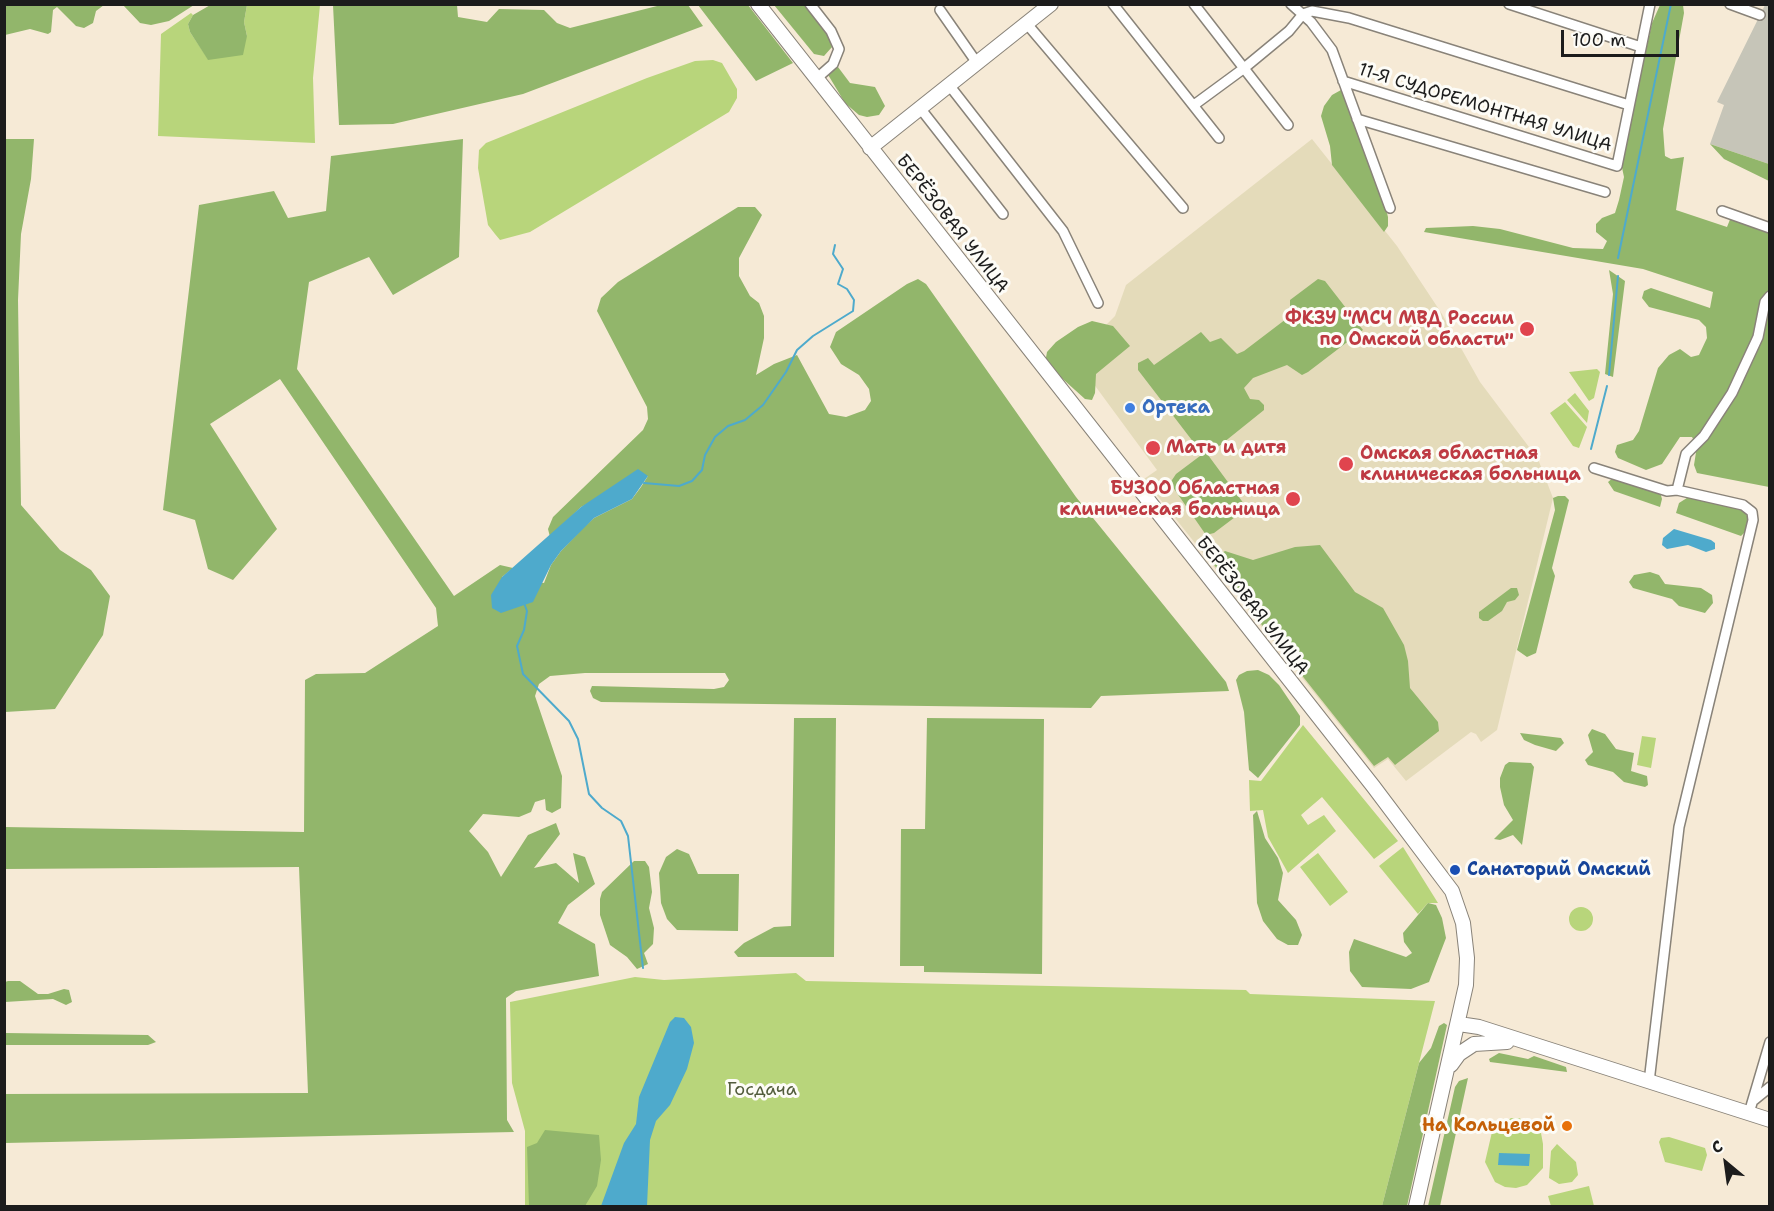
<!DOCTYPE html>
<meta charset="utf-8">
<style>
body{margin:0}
#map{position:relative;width:1774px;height:1211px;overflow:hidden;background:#f6ead6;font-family:"Shantell Sans",sans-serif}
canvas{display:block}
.frame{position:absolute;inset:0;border:6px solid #1c1c1c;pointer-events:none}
.north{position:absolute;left:1696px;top:1133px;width:60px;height:60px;-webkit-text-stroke:4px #fdfcf7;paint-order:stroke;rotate:331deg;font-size:16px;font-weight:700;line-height:24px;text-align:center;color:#1c1c1c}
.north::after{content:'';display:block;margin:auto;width:21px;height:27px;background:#1c1c1c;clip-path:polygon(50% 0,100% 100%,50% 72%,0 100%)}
.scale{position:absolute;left:1561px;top:30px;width:118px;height:27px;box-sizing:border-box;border:3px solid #1c1c1c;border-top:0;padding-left:8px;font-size:18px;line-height:21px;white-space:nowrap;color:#1c1c1c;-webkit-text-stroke:4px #fdfcf7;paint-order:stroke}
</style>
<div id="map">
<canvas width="1774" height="1211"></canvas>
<div class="frame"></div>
<div class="north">С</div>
<div class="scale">100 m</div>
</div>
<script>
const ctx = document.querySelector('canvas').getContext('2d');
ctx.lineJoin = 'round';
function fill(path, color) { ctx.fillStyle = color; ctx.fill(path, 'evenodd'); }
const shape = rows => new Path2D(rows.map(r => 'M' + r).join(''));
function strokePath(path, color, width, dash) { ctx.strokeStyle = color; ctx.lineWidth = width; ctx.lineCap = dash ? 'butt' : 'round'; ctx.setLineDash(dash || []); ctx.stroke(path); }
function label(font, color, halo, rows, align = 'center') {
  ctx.font = font + ' "Shantell Sans",sans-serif'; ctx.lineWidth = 6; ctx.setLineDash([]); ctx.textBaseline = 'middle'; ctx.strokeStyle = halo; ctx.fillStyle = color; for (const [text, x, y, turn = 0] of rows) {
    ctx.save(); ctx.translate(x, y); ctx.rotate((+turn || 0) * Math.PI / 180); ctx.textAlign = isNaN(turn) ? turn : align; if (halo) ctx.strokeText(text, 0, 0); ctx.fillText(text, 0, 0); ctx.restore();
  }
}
const built = shape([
 [1312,139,1397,246,1442,314,1480,382,1538,459,1553,498,1497,730,1481,742,1476,734,1471,732,1406,781,1388,759,1374,768,1144,479,1157,470,1068,349,1102,329,1115,316,1126,285]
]);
const industrial = shape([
 [1765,5,1769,5,1769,164,1710,144,1724,105,1717,102]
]);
const green = shape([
 [247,5,320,5,313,78,315,143,158,136,161,34,191,13,193,15,188,24,190,32,208,59,247,36,244,22],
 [713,60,722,63,737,89,737,98,729,112,530,232,500,240,495,234,488,225,478,168,479,150,486,143,647,78,695,61],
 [1597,369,1600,372,1594,398,1589,401,1569,372],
 [1575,393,1589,411,1587,423,1567,400],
 [1565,402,1587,427,1579,448,1573,446,1550,413],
 [1303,725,1398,841,1374,859,1322,797,1301,815,1308,825,1324,815,1336,831,1288,873,1268,837,1263,810,1250,811,1249,780,1261,781],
 [1642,736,1656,738,1651,768,1637,765],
 [1403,847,1438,903,1428,903,1418,914,1379,866],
 [1318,853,1348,892,1330,906,1300,867],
 '1569 919a12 12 0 1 1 24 0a12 12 0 1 1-24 0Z',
 [796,973,806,981,1246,990,1250,994,1435,1001,1382,1206,525,1206,525,1131,512,1083,510,1002,635,977,664,980],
 [1511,1118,1519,1118,1534,1126,1541,1133,1543,1144,1543,1168,1527,1185,1516,1188,1505,1187,1495,1182,1485,1162,1492,1132],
 [1669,1137,1705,1148,1707,1155,1702,1171,1665,1162,1659,1142,1661,1138],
 [1557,1144,1576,1162,1578,1175,1572,1182,1559,1184,1549,1178,1551,1151],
 [1589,1186,1594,1206,1551,1206,1548,1196]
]);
const forest = shape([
 [212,4,247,5,244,22,247,36,243,55,208,60,190,32,188,24,193,15],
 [4,5,5,4,194,5,169,21,151,25,140,23,123,5,104,5,96,11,93,23,84,28,76,26,57,7,53,10,51,32,48,34,30,29,5,35],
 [333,5,457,5,458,17,487,22,499,9,544,10,557,23,570,28,661,5,688,5,703,26,523,94,393,124,339,125],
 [698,5,748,5,793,63,756,81],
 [774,5,810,5,822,21,832,47,824,56,814,54],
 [1660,5,1683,5,1684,13,1663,129,1665,156,1671,159,1684,157,1676,210,1727,227,1731,217,1769,231,1769,487,1697,473,1694,465,1697,446,1692,437,1680,437,1662,464,1646,470,1618,458,1615,452,1617,445,1633,440,1639,431,1658,368,1669,355,1680,349,1691,357,1699,355,1707,338,1706,327,1699,320,1649,307,1642,298,1644,291,1651,288,1710,308,1713,292,1643,269,1424,232,1426,228,1473,226,1500,229,1573,248,1603,249,1607,241,1596,232,1596,224,1602,218,1615,213,1619,200,1624,177,1621,163,1652,23],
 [838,67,850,83,875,87,885,106,879,115,867,117,859,115,845,103,827,73,829,70],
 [1341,90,1382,194,1388,217,1388,226,1384,232,1332,165,1330,146,1321,116,1324,106,1332,95],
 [5,139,34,139,31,179,21,234,18,300,21,505,60,550,91,570,110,596,103,635,55,709,5,712],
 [463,139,459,257,393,295,369,257,309,282,297,369,454,596,500,565,513,568,502,577,544,583,551,565,561,551,584,527,594,518,632,499,641,487,648,476,581,507,550,537,548,529,553,517,643,430,648,419,647,407,597,311,601,298,618,282,738,207,755,207,762,215,739,258,739,276,750,296,759,303,764,316,764,338,756,375,774,364,797,355,829,414,846,417,865,410,871,401,869,389,859,375,841,364,830,347,836,332,907,284,918,279,926,284,1076,497,1226,682,1229,691,1101,696,1091,708,601,702,593,698,590,691,592,686,714,689,724,687,729,680,725,673,585,673,550,676,539,684,535,696,562,776,561,808,552,813,546,810,545,799,535,802,531,812,519,817,483,814,469,831,488,852,501,877,528,835,556,823,560,834,534,868,556,863,579,883,573,853,585,857,595,884,568,905,558,923,595,944,599,976,516,991,506,998,507,1120,514,1132,5,1143,4,1094,308,1093,299,867,5,869,4,827,304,832,305,680,316,674,365,673,438,626,436,608,280,379,210,424,277,529,233,580,208,569,195,520,163,510,199,205,274,191,288,218,326,211,331,156],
 [1710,144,1769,164,1769,181,1724,159],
 [1609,270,1625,281,1613,377,1605,374,1613,294],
 [1318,279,1325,281,1363,330,1308,372,1302,375,1287,365,1253,378,1244,388,1250,399,1259,400,1264,405,1264,410,1208,455,1247,508,1214,533,1206,535,1170,483,1176,474,1200,456,1201,452,1138,370,1138,363,1148,358,1154,365,1201,332,1210,342,1221,338,1237,354,1244,351,1290,316,1290,300],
 [1092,321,1113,326,1130,346,1096,374,1095,393,1092,400,1085,399,1045,363,1047,352,1056,342,1078,327],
 [1614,477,1660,492,1662,499,1660,507,1614,491,1608,482],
 [1558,496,1565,496,1569,500,1552,568,1555,576,1536,653,1527,657,1517,650,1555,510,1553,498],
 [1690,496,1745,510,1748,519,1745,532,1741,536,1676,513,1679,503],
 [1320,545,1355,592,1383,608,1404,645,1408,661,1410,688,1438,722,1439,731,1395,765,1388,757,1374,766,1211,561,1225,551,1253,560,1295,547],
 [1650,572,1659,575,1665,584,1701,588,1712,595,1713,603,1705,613,1679,606,1672,599,1633,588,1629,582,1634,575],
 [1511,588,1517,588,1519,595,1515,600,1507,602,1502,611,1488,621,1483,621,1479,618,1479,612],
 [1258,670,1269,675,1279,685,1300,716,1300,725,1258,778,1249,770,1244,712,1236,680,1239,675,1247,671],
 [794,718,836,718,834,957,738,957,734,952,744,943,774,927,791,926],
 [927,718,1044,719,1042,974,924,972,924,966,900,966,901,829,925,829],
 [1592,729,1605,734,1616,749,1634,753,1631,771,1647,776,1648,785,1645,787,1624,782,1613,772,1588,765,1585,760,1593,752,1588,735],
 [1520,733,1561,738,1564,743,1556,751,1535,745,1524,740],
 [1509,762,1531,763,1534,767,1522,845,1513,835,1500,840,1494,839,1513,820,1504,805,1500,787,1500,778,1505,765],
 [1257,811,1265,838,1278,858,1283,873,1278,900,1296,920,1302,935,1298,945,1288,945,1277,939,1263,921,1257,903,1253,815],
 [677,849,689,854,698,874,739,874,738,931,677,930,667,919,661,903,659,873,666,857],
 [634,861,645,861,649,867,652,892,649,908,654,928,653,944,644,953,648,964,637,969,627,957,610,945,600,915,600,899,602,892],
 [1428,903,1436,905,1442,918,1446,938,1429,982,1411,989,1362,987,1350,971,1349,952,1354,939,1406,957,1412,953,1404,942,1403,933],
 [8,981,20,981,38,994,48,994,64,989,69,990,72,1002,66,1005,53,999,5,1002,5,982],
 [1444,1023,1447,1025,1407,1206,1382,1206,1419,1063,1431,1048,1439,1026],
 [5,1033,148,1035,156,1042,148,1045,5,1045],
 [1499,1053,1528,1059,1534,1056,1566,1067,1567,1072,1490,1062,1489,1059],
 [1468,1078,1440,1206,1428,1206,1455,1087,1459,1081],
 [545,1130,599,1135,601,1160,597,1186,585,1206,529,1206,527,1147,537,1143]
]);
const water = shape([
 [638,469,648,476,632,499,594,518,561,551,551,565,533,602,501,613,492,608,491,595,502,577,581,507],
 [1674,529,1711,540,1715,543,1715,549,1706,552,1688,545,1667,549,1662,545,1663,538],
 [675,1017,684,1018,691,1027,694,1043,687,1069,670,1105,656,1121,650,1140,647,1206,601,1206,624,1143,636,1124,639,1097,670,1022],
 [1499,1153,1530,1154,1529,1166,1498,1165]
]);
const stream = shape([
 [1618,258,1671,4],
 [1609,375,1618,276],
 [1591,449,1607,386],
 [644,483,679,486,692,481,702,470,705,455,715,437,728,426,745,420,763,405,786,372,797,350,813,336,853,311,854,300,847,289,838,284,843,269,833,254,835,245],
 [524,603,527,611,524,630,517,646,523,674,569,721,578,739,589,794,602,808,621,821,628,836,643,968]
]);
const street = shape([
 [810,4,831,31,839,49,833,64,816,79],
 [1113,4,1219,138],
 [1194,4,1288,125],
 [1291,4,1311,22,1332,50,1390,208],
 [1509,4,1641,47],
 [1730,4,1760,15],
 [940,10,977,63],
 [1027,24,1183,208],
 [1343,81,1617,166,1650,4],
 [949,85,1063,231,1098,303],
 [1194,105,1243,69,1289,31,1303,14,1312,11,1349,18,1629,105],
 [920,108,1003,214],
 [1357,119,1605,192],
 [1722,211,1770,228],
 [1594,468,1667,491,1677,490,1743,505,1752,512,1753,520,1679,827,1649,1082],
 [1677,490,1686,454,1704,436,1732,393,1758,337,1765,302,1770,296],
 [1754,1100,1770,1087],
 [1749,1113,1770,1042]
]);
const secondary = shape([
 [758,4,1373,786,1452,891,1463,923,1467,958,1466,985,1416,1206],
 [870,148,1051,4],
 [1459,1024,1479,1027,1770,1120],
 [1451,1065,1459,1054,1474,1044,1507,1042]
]);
const markers = [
 [1527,329,8,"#e0444e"],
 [1130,408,6,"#3f7fe0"],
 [1153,448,8,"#e0444e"],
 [1346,464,8,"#e0444e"],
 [1293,499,8,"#e0444e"],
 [1455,870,6,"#1a4fb4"],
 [1567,1126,6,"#e8710a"]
];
const streetNames = [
 ["11-Я СУДОРЕМОНТНАЯ УЛИЦА",1485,108,17],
 ["БЕРЁЗОВАЯ УЛИЦА",952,224,52],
 ["БЕРЁЗОВАЯ УЛИЦА",1252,606,52]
];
const healthNames = [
 ["ФКЗУ \"МСЧ МВД России",1514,319],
 ["по Омской области\"",1514,340],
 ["Мать и дитя",1166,448,"left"],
 ["Омская областная",1360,454,"left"],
 ["клиническая больница",1360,475,"left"],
 ["БУЗОО Областная",1280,489],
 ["клиническая больница",1280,510]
];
const shopNames = [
 ["Ортека",1142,408]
];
const transitNames = [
 ["Санаторий Омский",1467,870]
];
const parkNames = [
 ["Госдача",762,1090]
];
const foodNames = [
 ["На Кольцевой",1555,1126]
];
fill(built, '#e4dbba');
fill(industrial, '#c6c5b8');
fill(green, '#b8d57b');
fill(forest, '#92b66b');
fill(water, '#4eaacc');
strokePath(stream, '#4eaacc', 2);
strokePath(street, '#898379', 12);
strokePath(secondary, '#898379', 16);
strokePath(street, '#fff', 9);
strokePath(secondary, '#fff', 14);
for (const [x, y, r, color] of markers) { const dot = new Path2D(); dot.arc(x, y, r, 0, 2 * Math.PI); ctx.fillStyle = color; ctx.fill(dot); strokePath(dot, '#fdfcf7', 2); }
label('18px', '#1c1c1c', '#fdfcf7', streetNames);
label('bold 18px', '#be3a42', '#fdfcf7', healthNames, 'right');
label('bold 18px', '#366cbe', '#fdfcf7', shopNames, 'left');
label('bold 18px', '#164399', '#fdfcf7', transitNames, 'left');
label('18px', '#535d3d', '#fdfcf7', parkNames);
label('bold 18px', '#c56008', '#fdfcf7', foodNames, 'right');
</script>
